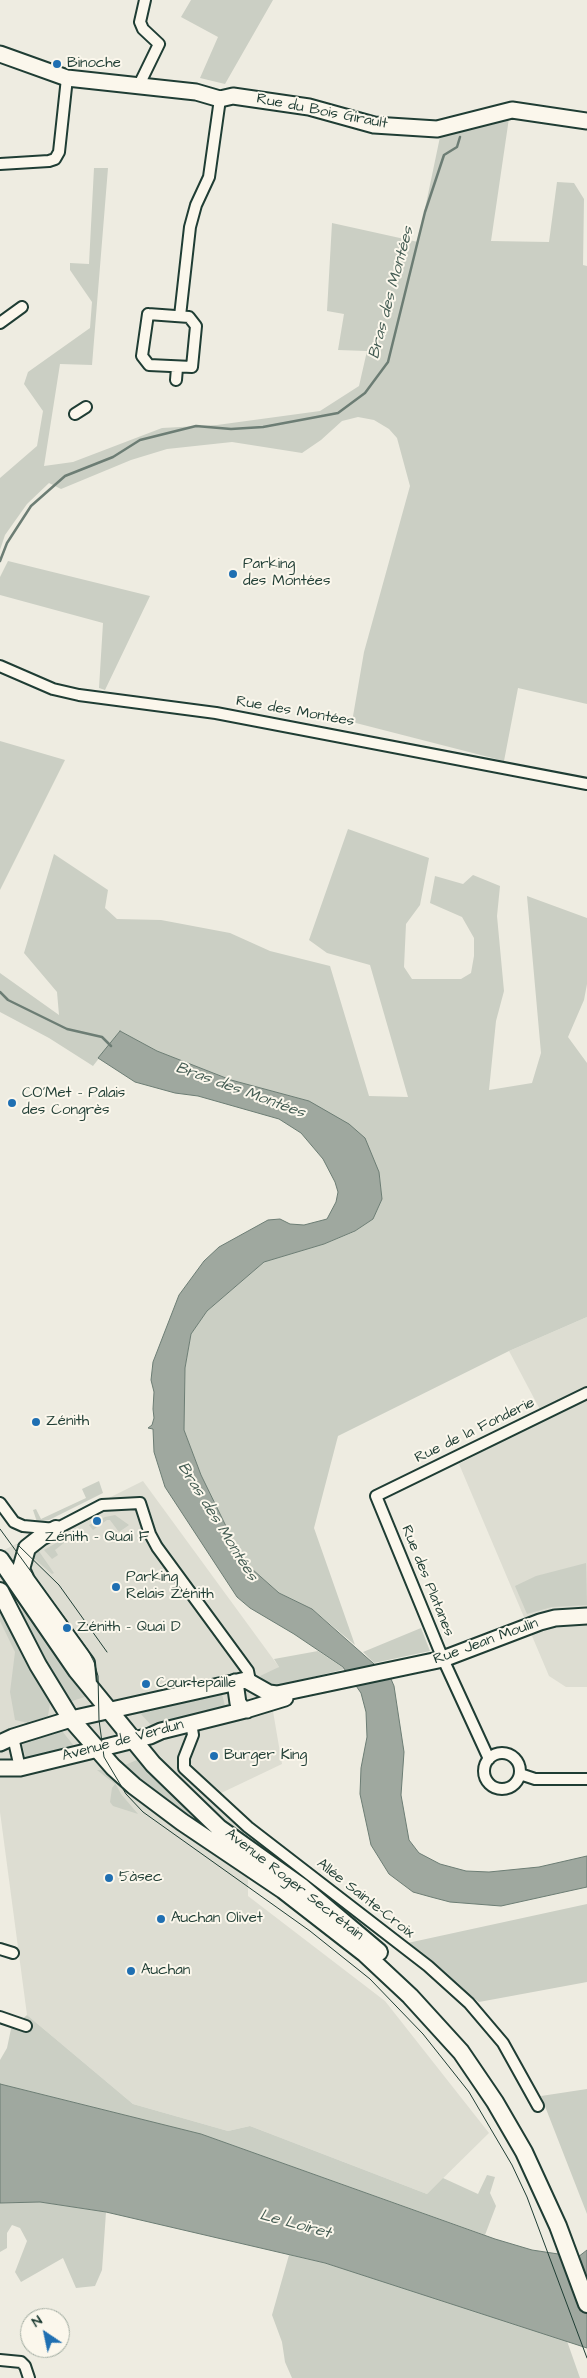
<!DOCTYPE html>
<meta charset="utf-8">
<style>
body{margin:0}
#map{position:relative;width:587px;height:2378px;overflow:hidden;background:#eeece1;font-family:"Architects Daughter",sans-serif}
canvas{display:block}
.north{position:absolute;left:20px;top:2308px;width:50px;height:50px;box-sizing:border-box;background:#fbf7ec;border:1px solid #a3ada2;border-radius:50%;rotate:326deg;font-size:14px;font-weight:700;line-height:20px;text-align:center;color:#1f3d34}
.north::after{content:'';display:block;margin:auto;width:18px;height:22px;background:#1f6fb2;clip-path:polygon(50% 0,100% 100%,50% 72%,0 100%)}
</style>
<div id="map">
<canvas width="587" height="2378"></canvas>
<div class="north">N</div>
</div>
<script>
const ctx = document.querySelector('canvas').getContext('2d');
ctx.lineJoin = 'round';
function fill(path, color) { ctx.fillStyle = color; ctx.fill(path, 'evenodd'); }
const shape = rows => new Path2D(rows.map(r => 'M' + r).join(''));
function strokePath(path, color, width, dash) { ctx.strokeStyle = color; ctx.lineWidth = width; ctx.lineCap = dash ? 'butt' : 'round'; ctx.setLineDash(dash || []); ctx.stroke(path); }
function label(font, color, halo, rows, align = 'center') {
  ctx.font = font + ' "Architects Daughter",sans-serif'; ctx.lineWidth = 4; ctx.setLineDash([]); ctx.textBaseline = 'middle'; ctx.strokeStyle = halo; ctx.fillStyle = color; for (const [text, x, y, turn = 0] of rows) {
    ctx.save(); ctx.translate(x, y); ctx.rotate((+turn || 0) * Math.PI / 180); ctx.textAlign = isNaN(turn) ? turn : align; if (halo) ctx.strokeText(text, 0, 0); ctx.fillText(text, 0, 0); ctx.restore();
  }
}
const built = shape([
 [587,1317,587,1687,566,1687,549,1676,459,1464,545,1419,509,1351],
 [143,1481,279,1667,268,1682,282,1764,217,1795,248,1827,248,1896,385,2001,489,2133,427,2194,250,2126,228,2131,133,2104,27,2015,0,1812,0,1552]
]);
const green = shape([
 [191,0,273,0,225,84,200,78,218,37,181,17],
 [509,118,491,241,549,242,557,182,574,183,584,199,583,265,587,266,587,704,518,688,504,761,352,722,364,652,410,486,397,438,389,429,374,420,358,417,342,421,321,440,302,453,232,442,167,449,131,460,61,489,49,483,27,504,5,535,0,550,0,478,37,446,43,411,24,384,28,372,90,328,92,302,70,270,70,263,89,264,94,168,108,168,92,365,60,364,44,466,73,462,162,428,217,425,320,411,359,386,367,351,338,350,344,314,327,311,332,223,418,242,440,137],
 [8,561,150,596,105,690,99,688,103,623,0,595,0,577],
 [0,741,65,760,0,890],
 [348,829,429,858,420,905,406,924,404,967,412,979,461,979,471,973,474,956,474,938,462,917,430,903,435,876,463,884,473,875,500,886,497,916,504,991,496,1021,489,1090,532,1083,541,1053,527,896,587,918,587,984,584,1000,568,1037,587,1063,587,1317,509,1351,338,1436,314,1528,355,1645,312,1609,279,1593,243,1561,201,1475,184,1430,185,1368,191,1334,207,1311,264,1262,324,1244,354,1232,373,1219,382,1198,379,1172,309,1101,231,1080,157,1051,120,1031,93,1066,49,1038,0,1012,0,973,59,1015,57,992,24,953,54,854,108,890,105,908,117,919,161,920,230,933,270,951,330,966,369,1096,408,1097,370,965,327,953,309,940],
 [99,1481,103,1493,49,1520,37,1522,33,1510,36,1509,41,1519,86,1498,82,1489],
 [115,1515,129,1525,119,1532,110,1520,107,1520,93,1530,89,1525,105,1517],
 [63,1539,65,1542,55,1550,58,1555,52,1559,44,1550],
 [36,1547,54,1573,52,1574,29,1554],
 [586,1563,587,1605,552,1607,527,1614,515,1586,536,1576],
 [26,1609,88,1696,69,1702,46,1665,19,1612],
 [0,1610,30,1671,50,1703,48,1716,28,1723,15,1720,10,1692,15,1652,0,1621],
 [421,1628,430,1651,374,1663,363,1652],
 [318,1651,345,1669,269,1688,260,1676,279,1667,274,1659],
 [221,1690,226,1710,153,1727,138,1711],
 [62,1731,74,1746,26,1758,21,1741],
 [139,1759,251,1858,165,1803,123,1766],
 [97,1770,106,1770,110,1773,121,1794,138,1814,113,1806,110,1802,112,1788,115,1784],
 [587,1904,587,1982,479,2002,403,1944],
 [27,2015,133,2104,228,2131,250,2126,427,2194,443,2178,478,2194,487,2175,495,2177,490,2193,496,2206,485,2235,201,2134,0,2084,0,2060,7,2048,11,2029],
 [587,2089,587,2214,541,2096],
 [40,2202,106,2212,102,2270,95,2286,76,2288,63,2258,21,2282,15,2272,27,2241,20,2228,12,2225,7,2233,7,2248,0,2252,0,2203],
 [289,2255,325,2263,567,2341,580,2378,292,2378,285,2362,282,2342,272,2315]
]);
const water = shape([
 [120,1031,157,1051,231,1080,309,1101,349,1124,365,1138,379,1172,382,1199,373,1219,355,1231,324,1244,264,1262,207,1311,191,1334,185,1368,184,1430,201,1475,243,1561,279,1593,312,1609,391,1679,394,1686,404,1752,401,1795,409,1840,419,1853,440,1864,466,1871,489,1872,539,1867,587,1856,587,1887,501,1906,450,1902,431,1897,413,1892,389,1874,371,1845,360,1794,361,1768,367,1737,366,1712,361,1693,343,1667,294,1634,250,1608,237,1597,165,1487,154,1452,153,1429,148,1428,152,1425,154,1418,153,1409,154,1392,151,1380,153,1362,179,1295,204,1261,219,1247,268,1220,280,1219,290,1224,304,1225,327,1219,336,1202,338,1192,335,1182,323,1159,301,1133,279,1119,198,1096,175,1093,135,1082,98,1058,120,1031],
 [0,2084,201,2134,495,2239,532,2250,578,2257,587,2250,587,2348,325,2263,106,2212,40,2202,0,2203,0,2084]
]);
const stream = shape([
 [0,561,7,543,31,506,65,476,113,457,140,440,196,426,231,429,263,427,338,413,365,393,388,362,425,212,444,155,457,147,460,137],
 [0,992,8,1000,67,1029,102,1037,111,1046]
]);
const street = shape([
 [139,85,159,44,143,29,140,22,145,0],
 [0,164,49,161,55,159,59,152,67,78],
 [148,314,189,317,196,326,192,367,149,365,142,356,148,314],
 [180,316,190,227,196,205,209,177,220,99],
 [0,323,22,307],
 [176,380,177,368],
 [75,414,86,407],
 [0,666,53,689,79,695,216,713,587,784],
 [0,1503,14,1522,23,1526,56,1529,102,1505,140,1503,150,1534,157,1547,248,1671,250,1681],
 [191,1723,193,1735,184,1758,184,1768,248,1827,428,1966,469,2003,503,2043,538,2106],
 [13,1737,20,1768],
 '484 1771a18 18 0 1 1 36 0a18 18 0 1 1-36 0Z',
 [489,1759,443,1659,376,1496,587,1393],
 [520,1774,535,1779,587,1779],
 [0,1949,13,1953],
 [0,2017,26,2026],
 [0,2360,21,2362,25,2366,29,2378]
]);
const secondary = shape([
 [0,54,67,78,196,92,220,99,233,96,309,107,374,125,437,129,512,110,587,121],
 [235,1682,238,1703,242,1708,247,1710],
 [0,1743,13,1737,71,1719,246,1680,269,1693,277,1694,443,1659,540,1622,555,1618,587,1616],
 [0,1768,20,1768,98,1749,150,1736,161,1731,249,1709,285,1698]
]);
const primary = shape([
 [56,1529,41,1537,27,1548,21,1569,26,1580,86,1663,88,1684],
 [0,1559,77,1671,153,1764,219,1828,302,1887,379,1952],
 [0,1591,38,1665,71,1719,113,1767,134,1786,182,1822,283,1890,364,1953,410,1996,461,2052,495,2102,524,2152,558,2226,587,2304]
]);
const tram = shape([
 [0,1529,88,1650,94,1662,98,1676,99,1720,104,1757,126,1794,143,1812,310,1931,370,1979,423,2034,469,2092,512,2165,527,2197,587,2358],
 [18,1545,59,1585,107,1652]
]);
const markers = [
 [57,64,5,"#1f6fb2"],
 [233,574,5,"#1f6fb2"],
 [12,1103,5,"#1f6fb2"],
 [36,1422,5,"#1f6fb2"],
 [97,1521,5,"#1f6fb2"],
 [116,1587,5,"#1f6fb2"],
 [67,1628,5,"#1f6fb2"],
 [146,1684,5,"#1f6fb2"],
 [214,1756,5,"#1f6fb2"],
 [109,1878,5,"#1f6fb2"],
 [161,1919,5,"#1f6fb2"],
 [131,1971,5,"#1f6fb2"]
];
const poiNames = [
 ["Binoche",67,64],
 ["Parking",243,565],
 ["des Montées",243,582],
 ["CO'Met - Palais",22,1094],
 ["des Congrès",22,1111],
 ["Zénith",46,1422],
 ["Zénith - Quai F",97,1538,"center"],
 ["Parking",126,1578],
 ["Relais Zénith",126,1595],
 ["Zénith - Quai D",77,1628],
 ["Courtepaille",156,1684],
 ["Burger King",224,1756],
 ["5àsec",119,1878],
 ["Auchan Olivet",171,1919],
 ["Auchan",141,1971]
];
const streetNames = [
 ["Rue du Bois Girault",322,112,11],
 ["Rue des Montées",295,712,10],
 ["Rue de la Fonderie",475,1431,-26],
 ["Rue des Platanes",427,1581,68],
 ["Rue Jean Moulin",486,1642,-20],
 ["Avenue de Verdun",123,1741,-15],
 ["Avenue Roger Secrétain",294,1885,38],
 ["Allée Sainte-Croix",365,1899,38]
];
const waterNames = [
 ["Bras des Montées",392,293,-75],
 ["Bras des Montées",240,1091,20],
 ["Bras des Montées",217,1522,58],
 ["Le Loiret",295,2225,15]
];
fill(built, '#ddddd2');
fill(green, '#cbcfc4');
fill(water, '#9fa89f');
strokePath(water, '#6c7d74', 1);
strokePath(stream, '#6c7d74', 2.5);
strokePath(street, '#1f3d34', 14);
strokePath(secondary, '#1f3d34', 19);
strokePath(primary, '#1f3d34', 20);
strokePath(street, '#fbf7ec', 10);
strokePath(secondary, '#fbf7ec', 15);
strokePath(primary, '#fbf7ec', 16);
strokePath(tram, '#1f3d34', 1);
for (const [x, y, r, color] of markers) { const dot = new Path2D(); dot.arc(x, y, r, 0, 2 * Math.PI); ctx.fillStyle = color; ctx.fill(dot); strokePath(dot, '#fbf7ec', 2); }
label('15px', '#1f3d34', '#fbf7ec', poiNames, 'left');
label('15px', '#1f3d34', '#fbf7ec', streetNames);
label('italic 16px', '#455d54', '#fbf7ec', waterNames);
</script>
